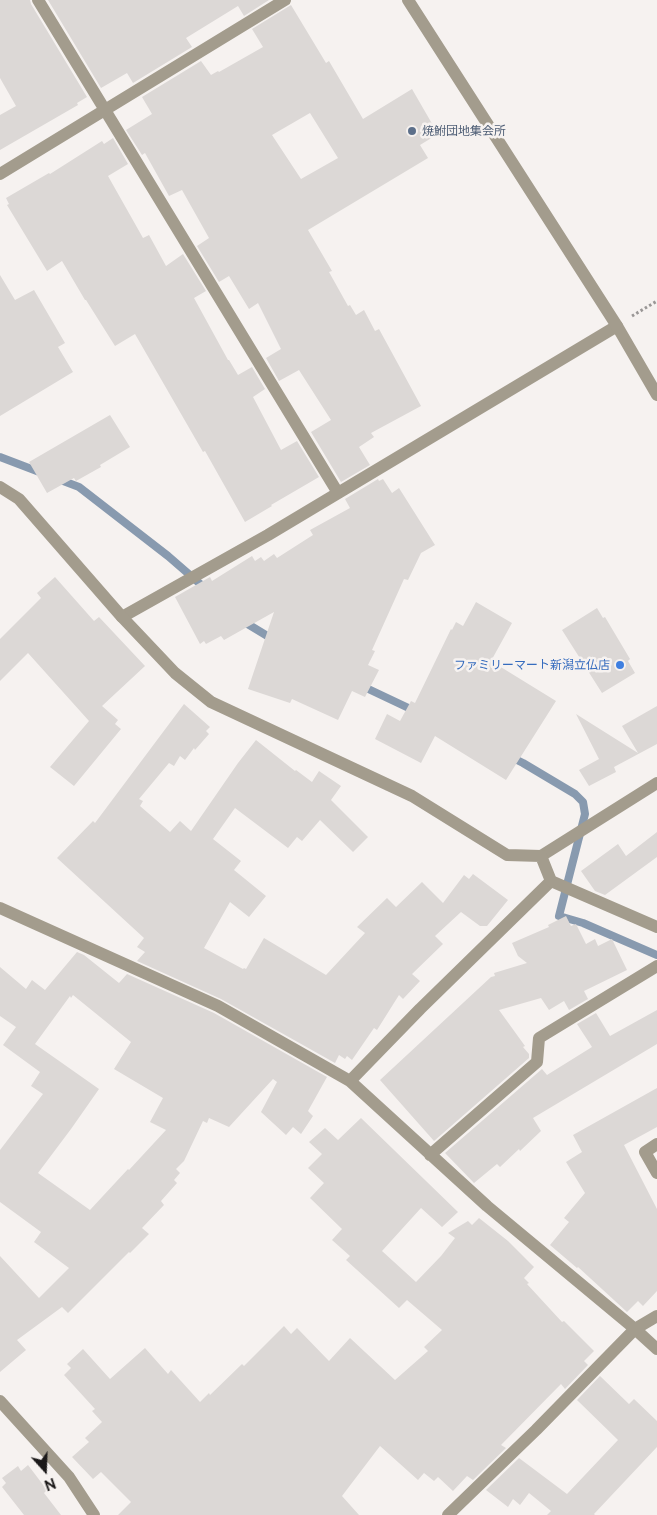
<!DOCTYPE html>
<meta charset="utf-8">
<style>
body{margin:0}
#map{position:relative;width:657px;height:1515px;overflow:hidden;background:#f6f2f0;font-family:Raleway,sans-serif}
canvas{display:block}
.north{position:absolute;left:20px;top:1445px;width:50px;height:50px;-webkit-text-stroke:4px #f6f2f0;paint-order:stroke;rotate:160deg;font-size:14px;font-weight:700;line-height:20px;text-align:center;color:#1b1919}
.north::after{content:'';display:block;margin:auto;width:18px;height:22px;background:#1b1919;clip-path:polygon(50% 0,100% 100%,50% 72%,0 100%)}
</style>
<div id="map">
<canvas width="657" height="1515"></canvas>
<div class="north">N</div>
</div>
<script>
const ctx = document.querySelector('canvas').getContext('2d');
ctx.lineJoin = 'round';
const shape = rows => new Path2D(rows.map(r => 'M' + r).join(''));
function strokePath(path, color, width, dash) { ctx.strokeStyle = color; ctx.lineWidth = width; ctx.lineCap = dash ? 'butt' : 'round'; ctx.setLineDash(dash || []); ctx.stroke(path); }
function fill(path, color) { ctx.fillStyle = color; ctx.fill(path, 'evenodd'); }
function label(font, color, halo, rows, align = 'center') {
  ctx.font = font + ' Raleway,"Noto Sans JP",sans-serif'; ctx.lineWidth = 5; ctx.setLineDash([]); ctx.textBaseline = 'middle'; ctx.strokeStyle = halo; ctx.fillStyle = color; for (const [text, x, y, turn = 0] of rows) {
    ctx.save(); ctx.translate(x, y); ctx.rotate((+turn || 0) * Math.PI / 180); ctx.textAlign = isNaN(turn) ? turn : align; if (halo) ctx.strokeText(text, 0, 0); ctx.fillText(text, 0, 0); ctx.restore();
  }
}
const stream = shape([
 [0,457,42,473],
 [58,479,79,487,168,556,206,589],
 [241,620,274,640],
 [362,686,417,712],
 [511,757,523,763,575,794,583,802,585,814,559,916,583,923,657,955]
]);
const building = shape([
 [0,0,30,0,31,4,87,97,77,103,78,105,0,150,0,115,16,106,0,78],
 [48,0,269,0,244,16,238,6,186,38,192,47,133,83,127,73,101,88],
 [291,5,326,63,329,61,363,119,412,89,438,134,420,145,428,158,308,230,332,271,329,272,348,306,350,305,356,315,364,310,375,331,379,329,421,406,371,433,374,437,359,447,370,465,341,482,311,432,331,420,299,370,279,381,266,358,281,349,258,303,249,309,229,276,219,282,197,246,209,238,182,190,169,196,145,153,142,155,126,130,152,114,142,97,201,61,211,75,218,71,219,72,263,47,252,29],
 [310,113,338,158,301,179,272,135],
 [113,138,128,164,108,176,143,238,149,235,166,266,183,254,206,291,194,298,228,360,229,360,238,375,252,367,265,389,253,397,281,450,297,441,319,477,271,505,272,506,245,522,205,451,203,452,135,334,115,346,86,300,85,300,62,261,47,271,7,205,9,204,6,198,49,173,50,174,102,141,104,144],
 [0,275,15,300,34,290,65,343,58,347,73,372,0,416],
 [110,415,130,447,100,465,101,467,76,481,74,478,47,493,29,462],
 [378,479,379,481,383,479,392,493,399,488,435,545,421,553,408,580,404,579,372,650,375,651,368,665,379,670,365,697,352,691,338,720,292,699,290,703,248,689,274,612,224,640,221,636,206,644,204,641,200,644,175,597,210,577,212,581,252,556,255,561,261,557,264,561,274,554,277,558,313,535,310,530,350,508,345,499],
 [55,577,94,621,99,617,145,666,102,706,118,720,115,724,121,729,74,786,50,767,89,721,28,653,0,681,0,639,41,598,37,593],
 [476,602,512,623,491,661,556,701,506,780,435,736,421,763,375,739,387,714,400,721,411,701,415,703,451,629,452,630,456,622,463,626],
 [597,608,603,618,605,617,630,659,628,661,635,673,602,693,562,630],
 [184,704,210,727,206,731,209,734,195,750,194,748,185,760,180,756,174,766,169,763,139,799,143,801,140,806,170,832,180,821,191,831,238,763,256,740,295,771,296,770,312,782,319,771,341,786,331,800,368,837,353,852,320,820,302,841,297,837,288,848,235,808,213,839,241,861,234,870,266,896,249,917,230,902,204,948,243,969,244,968,246,969,264,938,326,975,365,933,357,927,387,898,396,907,422,882,443,903,464,875,469,879,473,874,508,900,487,926,480,926,461,912,435,936,443,944,412,974,420,981,403,999,399,995,377,1030,374,1028,352,1060,347,1056,345,1059,339,1055,335,1063,221,999,137,961,145,952,137,947,144,938,57,858,93,821,95,823],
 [657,706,657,744,614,767,616,772,589,786,579,770,599,759,576,714,638,753,622,726],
 [657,832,657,857,605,895,595,891,581,871,618,844,626,856],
 [566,916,571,926,576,924,586,944,595,939,598,946,612,939,627,970,584,991,588,999,569,1010,564,1001,549,1010,541,998,499,1010,525,1046,523,1047,529,1054,529,1058,434,1141,380,1080,491,977,495,976,494,973,527,963,518,956,512,943,549,927,548,925],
 [77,952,84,955,119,983,127,974,214,1013,327,1077,308,1111,313,1116,301,1134,293,1127,286,1135,261,1112,277,1082,273,1079,229,1127,209,1118,207,1123,203,1121,184,1161,176,1169,180,1173,174,1180,177,1183,161,1201,164,1205,142,1228,149,1234,130,1253,129,1252,68,1313,62,1307,17,1340,26,1350,0,1372,0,1256,39,1298,69,1268,34,1242,41,1232,0,1202,0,1150,43,1094,31,1086,40,1072,3,1045,16,1027,0,1016,0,967,26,989,32,980,45,990],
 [73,995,131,1042,114,1069,163,1098,150,1122,166,1130,129,1170,128,1169,90,1210,38,1173,71,1129,99,1089,35,1044,70,996,71,998],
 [657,1010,657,1044,533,1118,541,1131,520,1151,519,1149,500,1167,497,1164,474,1183,445,1153,542,1069,547,1075,592,1047,577,1024,596,1013,610,1036],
 [657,1088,657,1127,624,1145,657,1209,657,1291,643,1306,638,1301,627,1312,578,1267,577,1268,550,1245,569,1222,564,1218,585,1193,566,1162,582,1152,573,1135],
 [361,1118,458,1212,442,1227,421,1208,382,1251,416,1282,441,1256,455,1238,448,1233,468,1221,472,1225,479,1218,508,1241,534,1267,524,1278,529,1283,527,1284,562,1322,564,1321,594,1351,584,1361,588,1365,565,1389,561,1384,501,1445,506,1448,473,1480,467,1476,453,1491,438,1477,434,1481,424,1473,418,1480,380,1446,342,1496,359,1515,118,1515,131,1502,101,1472,93,1479,72,1457,89,1442,85,1438,102,1422,92,1411,95,1409,64,1375,71,1368,67,1364,83,1349,110,1379,145,1348,168,1374,171,1370,200,1402,209,1393,210,1395,242,1364,244,1366,284,1326,291,1334,297,1328,329,1361,350,1338,395,1380,428,1351,424,1347,442,1330,407,1300,399,1308,346,1260,350,1256,332,1240,342,1229,310,1198,324,1183,308,1168,322,1154,309,1142,325,1128,338,1140],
 [600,1376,629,1404,634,1399,657,1421,657,1447,594,1514,595,1515,547,1515,551,1511,529,1493,520,1505,513,1499,508,1507,486,1490,519,1458,567,1494,618,1440,577,1400],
 [28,1465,47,1490,44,1493,61,1515,24,1515,2,1487,6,1483,2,1478,18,1466,21,1471]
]);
const path = shape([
 [632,316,657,301]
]);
const minor = shape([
 [38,0,338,493],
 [0,174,285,0],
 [122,617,268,535,617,326],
 [541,856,657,783],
 [0,908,218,1006,350,1081,487,1206,635,1329,657,1349],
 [350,1081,420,1009,551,881],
 [657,1144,645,1152,657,1173],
 [430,1155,537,1062,539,1038,657,966],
 [0,1401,69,1477,94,1515],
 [448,1515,536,1430,635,1329,657,1316]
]);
const tertiary = shape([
 [408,0,617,326,657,395],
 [0,487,19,499,122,617,175,673,211,702,412,796,507,855,541,856,551,881,657,927]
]);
const markers = [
 [412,131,5,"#5c6f8a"],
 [620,665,5,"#3f7fe0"]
];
const serviceNames = [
 ["焼鮒団地集会所",422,131]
];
const shopNames = [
 ["ファミリーマート新潟立仏店",610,665]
];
strokePath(stream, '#889aaf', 8);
fill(building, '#dcd8d6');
strokePath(path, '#9a9796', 3, [2.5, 2.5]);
strokePath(minor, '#a39c8d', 12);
strokePath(tertiary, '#a39c8d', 12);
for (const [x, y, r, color] of markers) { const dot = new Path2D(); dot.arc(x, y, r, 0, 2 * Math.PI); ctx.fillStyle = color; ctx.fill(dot); strokePath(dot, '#f6f2f0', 2); }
label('12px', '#4e5e75', '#f6f2f0', serviceNames, 'left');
label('12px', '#366cbe', '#f6f2f0', shopNames, 'right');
</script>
